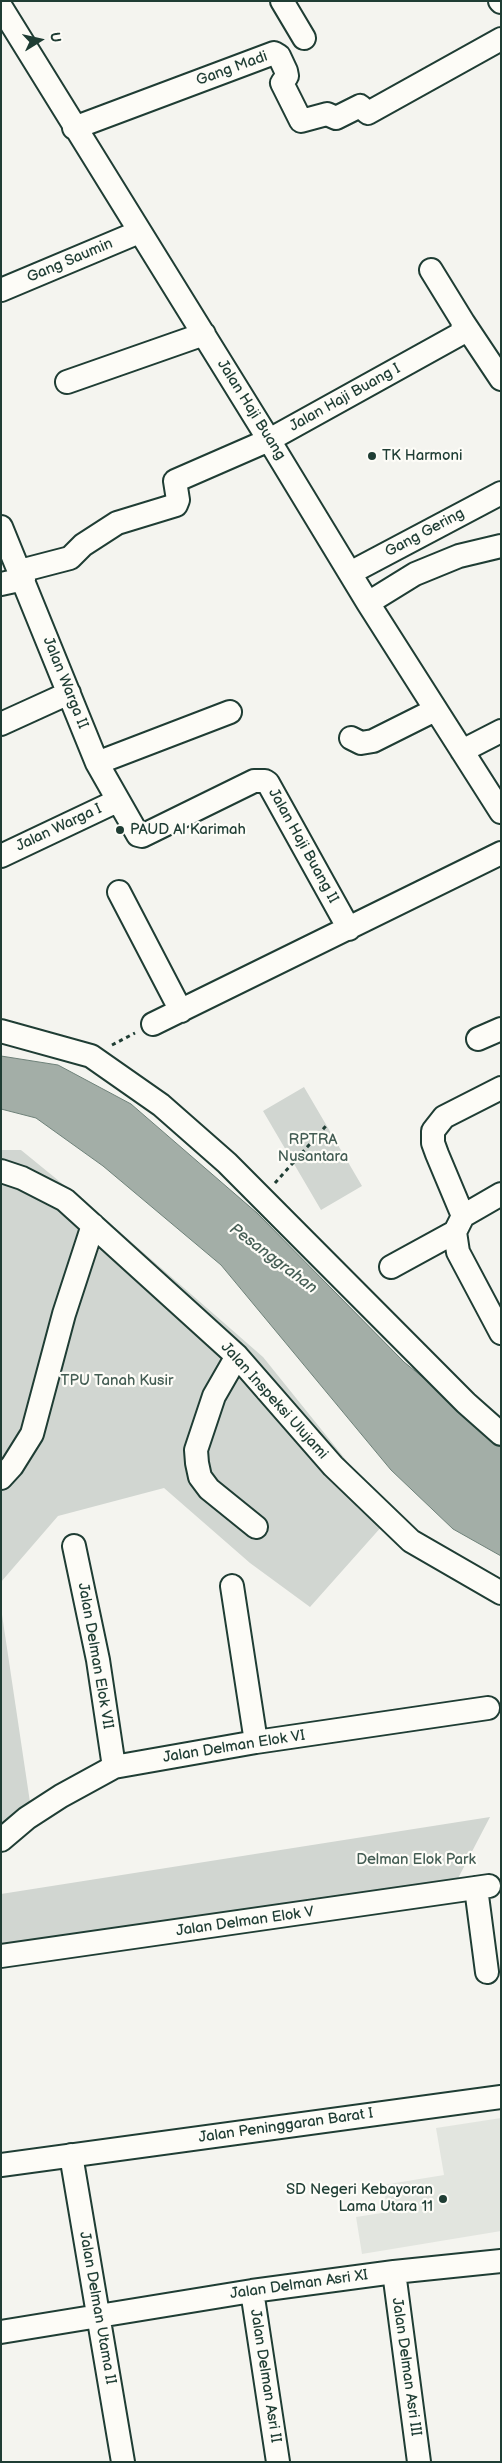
<!DOCTYPE html>
<style>
body{margin:0}
#map{position:relative;width:502px;height:2463px;overflow:hidden;background:#f4f4ef;font-family:"Balsamiq Sans",sans-serif}
canvas{display:block}
.frame{position:absolute;inset:0;border:2px solid #1f3d34;pointer-events:none}
.north{position:absolute;left:15px;top:15px;width:50px;height:50px;-webkit-text-stroke:4px #fdfcf7;paint-order:stroke;rotate:80deg;font-size:14px;font-weight:700;line-height:20px;text-align:center;color:#1f3d34}
.north::after{content:'';display:block;margin:auto;width:18px;height:22px;background:#1f3d34;clip-path:polygon(50% 0,100% 100%,50% 72%,0 100%)}
</style>
<div id="map">
<canvas width="502" height="2463"></canvas>
<div class="frame"></div>
<div class="north">U</div>
</div>
<script>
const ctx = document.querySelector('canvas').getContext('2d');
ctx.lineJoin = 'round';
function fill(path, color) { ctx.fillStyle = color; ctx.fill(path, 'evenodd'); }
const shape = rows => new Path2D(rows.map(r => 'M' + r).join(''));
function strokePath(path, color, width, dash) { ctx.strokeStyle = color; ctx.lineWidth = width; ctx.lineCap = dash ? 'butt' : 'round'; ctx.setLineDash(dash || []); ctx.stroke(path); }
function label(font, color, halo, rows, align = 'center') {
  ctx.font = font + ' "Balsamiq Sans",sans-serif'; ctx.lineWidth = 4.5; ctx.setLineDash([]); ctx.textBaseline = 'middle'; ctx.strokeStyle = halo; ctx.fillStyle = color; for (const [text, x, y, turn = 0] of rows) {
    ctx.save(); ctx.translate(x, y); ctx.rotate((+turn || 0) * Math.PI / 180); ctx.textAlign = isNaN(turn) ? turn : align; if (halo) ctx.strokeText(text, 0, 0); ctx.fillText(text, 0, 0); ctx.restore();
  }
}
const built = shape([
 [501,2118,501,2231,362,2254,356,2217,388,2212,383,2185,444,2175,436,2128]
]);
const green = shape([
 [304,1087,362,1186,321,1210,263,1111],
 [1,1150,21,1150,97,1212,263,1357,391,1516,310,1607,250,1563,164,1488,58,1516,1,1582],
 [1,1608,31,1809,1,1825],
 [490,1817,454,1886,1,1955,1,1894]
]);
const water = shape([
 [1,1056,58,1065,131,1104,257,1213,404,1362,501,1441,501,1556,453,1529,391,1470,221,1265,103,1166,36,1118,1,1109,1,1056]
]);
const path = shape([
 [112,1045,135,1033],
 [275,1183,326,1126]
]);
const minor = shape([
 [282,1,304,38],
 [500,1,501,2],
 [1,7,269,440,368,603,501,812],
 [74,128,274,53,279,56,286,71,287,76,282,83,301,121,327,114,336,118,360,106,368,113,501,39],
 [1,290,139,232],
 [463,322,501,379],
 [67,382,204,334],
 [1,527,97,763,138,835,142,836,254,781,265,781,268,783,349,929],
 [20,571,70,558,83,545,117,523,176,505,178,500,175,481,269,440,462,333,463,322,431,270],
 [350,573,501,493],
 [1,584,24,579],
 [368,603,415,574,459,556,501,546],
 [1,724,69,693],
 [351,738,361,743,373,741,435,710],
 [462,751,501,731],
 [97,763,230,712],
 [1,856,117,801],
 [119,892,181,1011],
 [153,1024,501,853],
 [1,1031,91,1056,161,1105,227,1163,466,1403,501,1434],
 [478,1039,501,1029],
 [1,1171,22,1178,65,1200,237,1356,333,1466,411,1541,501,1593],
 [463,1216,437,1154,433,1143,433,1131,444,1117,501,1088],
 [455,1232,458,1252,501,1333],
 [391,1267,455,1232,463,1216,501,1194],
 [237,1356,214,1396,196,1450,197,1463,200,1477,209,1489,256,1527],
 [1,1478,12,1466,32,1434,64,1314,93,1225],
 [74,1546,98,1660,114,1767],
 [232,1586,256,1742],
 [1,1840,27,1818,61,1796,114,1767,256,1742,488,1708],
 [476,1888,487,1972],
 [1,1956,489,1886],
 [71,2155,123,2462],
 [1,2165,501,2097],
 [394,2272,419,2462],
 [252,2291,278,2462],
 [1,2332,252,2291,394,2272,501,2261]
]);
const markers = [
 [372,456,5,"#1f3d34"],
 [120,830,5,"#1f3d34"],
 [443,2199,5,"#1f3d34"]
];
const streetNames = [
 ["Gang Madi",232,69,-20],
 ["Gang Saumin",70,261,-23],
 ["Jalan Haji Buang I",345,398,-29],
 ["Jalan Haji Buang",251,410,58],
 ["Gang Gering",425,533,-28],
 ["Jalan Warga II",65,683,68],
 ["Jalan Warga I",59,828,-25],
 ["Jalan Haji Buang II",303,846,61],
 ["Jalan Inspeksi Ulujami",274,1401,48],
 ["Jalan Delman Elok VII",95,1656,80],
 ["Jalan Delman Elok VI",234,1747,-9],
 ["Jalan Delman Elok V",245,1922,-8],
 ["Jalan Peninggaran Barat I",286,2126,-8],
 ["Jalan Delman Asri XI",299,2285,-8],
 ["Jalan Delman Utama II",97,2308,80],
 ["Jalan Delman Asri III",406,2367,82],
 ["Jalan Delman Asri II",265,2376,81]
];
const poiNames = [
 ["TK Harmoni",382,456],
 ["PAUD Al Karimah",130,830],
 ["SD Negeri Kebayoran",433,2190,"right"],
 ["Lama Utara 11",433,2207,"right"]
];
const parkNames = [
 ["RPTRA",313,1140],
 ["Nusantara",313,1157],
 ["TPU Tanah Kusir",117,1381],
 ["Delman Elok Park",416,1860]
];
const waterNames = [
 ["Pesanggrahan",273,1259,37]
];
fill(built, '#e2e5df');
fill(green, '#d1d6d1');
fill(water, '#a3aea7');
strokePath(water, '#6e8179', 1);
strokePath(minor, '#1f3d34', 26);
strokePath(path, '#1f3d34', 3, [4, 4]);
strokePath(minor, '#fdfcf7', 22);
for (const [x, y, r, color] of markers) { const dot = new Path2D(); dot.arc(x, y, r, 0, 2 * Math.PI); ctx.fillStyle = color; ctx.fill(dot); strokePath(dot, '#fdfcf7', 2); }
label('15px', '#1f3d34', '#fdfcf7', streetNames);
label('15px', '#1f3d34', '#fdfcf7', poiNames, 'left');
label('15px', '#435c53', '#fdfcf7', parkNames);
label('italic 16px', '#475f56', '#fdfcf7', waterNames);
</script>
